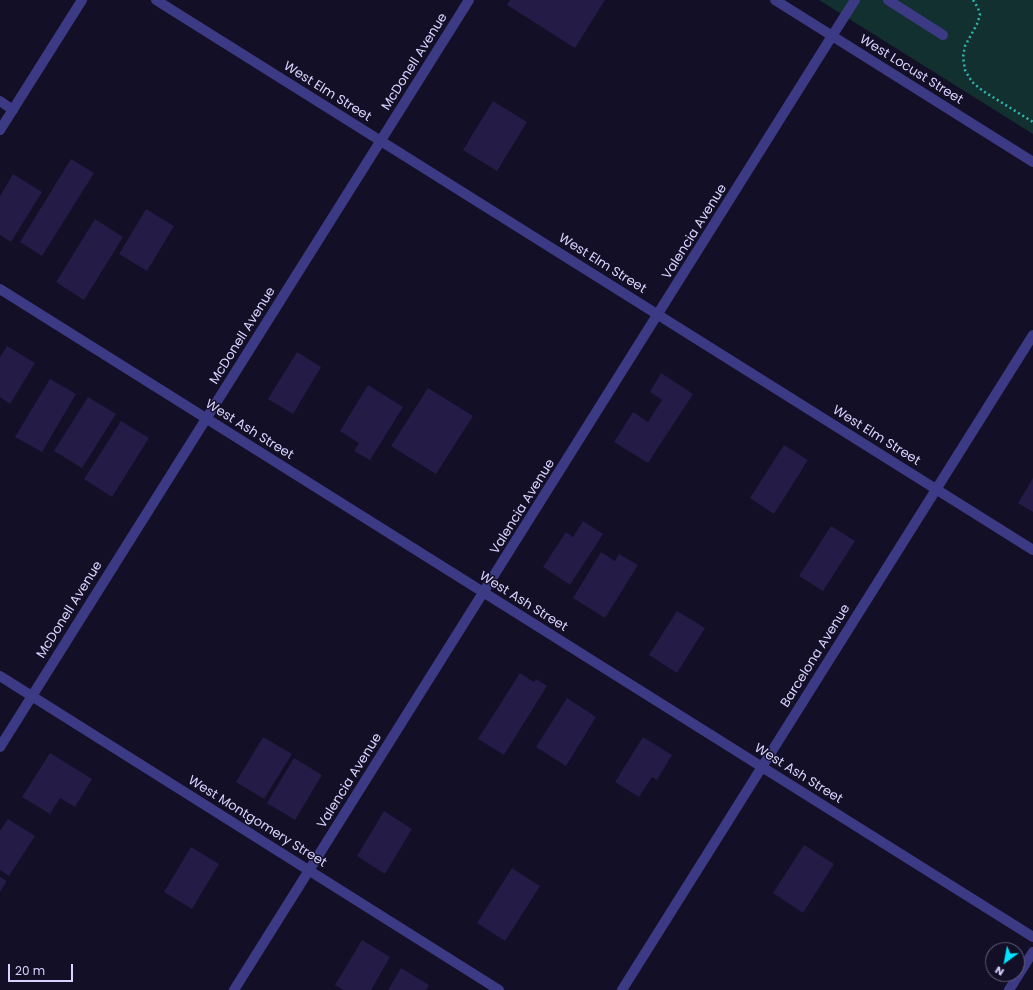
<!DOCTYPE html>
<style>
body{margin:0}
#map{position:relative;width:1033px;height:990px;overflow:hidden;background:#130f26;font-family:Poppins,sans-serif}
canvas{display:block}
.north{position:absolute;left:985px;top:942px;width:40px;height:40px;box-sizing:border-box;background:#130f26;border:1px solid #625e7d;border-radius:50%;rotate:212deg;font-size:11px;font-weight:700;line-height:16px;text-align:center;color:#d9d4ff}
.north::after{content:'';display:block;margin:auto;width:14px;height:18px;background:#00e5ff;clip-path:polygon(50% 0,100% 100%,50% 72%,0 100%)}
.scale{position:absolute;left:8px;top:964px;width:65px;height:18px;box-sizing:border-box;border:2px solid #d9d4ff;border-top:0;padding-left:5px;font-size:12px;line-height:14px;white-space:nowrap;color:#d9d4ff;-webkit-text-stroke:3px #130f26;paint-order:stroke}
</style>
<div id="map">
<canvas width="1033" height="990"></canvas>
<div class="north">N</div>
<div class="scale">20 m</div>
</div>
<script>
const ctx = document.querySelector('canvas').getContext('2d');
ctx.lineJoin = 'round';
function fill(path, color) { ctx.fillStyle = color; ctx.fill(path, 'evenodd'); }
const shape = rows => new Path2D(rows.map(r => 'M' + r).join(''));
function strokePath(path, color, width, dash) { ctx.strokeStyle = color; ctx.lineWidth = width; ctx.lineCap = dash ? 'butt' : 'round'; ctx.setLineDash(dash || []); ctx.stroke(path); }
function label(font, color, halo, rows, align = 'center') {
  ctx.font = font + ' Poppins,sans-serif'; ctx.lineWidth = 3; ctx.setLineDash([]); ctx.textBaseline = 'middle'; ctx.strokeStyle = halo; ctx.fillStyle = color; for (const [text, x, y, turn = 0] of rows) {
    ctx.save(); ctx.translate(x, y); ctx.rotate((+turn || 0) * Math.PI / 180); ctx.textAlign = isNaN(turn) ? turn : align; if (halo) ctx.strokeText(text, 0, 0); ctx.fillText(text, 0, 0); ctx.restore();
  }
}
const green = shape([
 [819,0,1033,0,1033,134]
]);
const building = shape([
 [510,0,605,0,575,48,507,5],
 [493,101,527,122,497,171,463,150],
 [71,159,94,173,42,256,20,242],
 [13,174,42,192,11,242,0,235,0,196],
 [146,209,174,226,147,271,119,254],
 [95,219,123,237,84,300,56,282],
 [7,346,35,363,10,404,0,397,0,357],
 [297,352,321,367,293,414,268,399],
 [661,373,693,394,648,463,614,442,633,412,648,422,662,400,650,392],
 [50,379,76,394,42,452,15,437],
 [368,385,403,407,370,460,354,451,359,443,340,431],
 [428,388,473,416,436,474,391,446],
 [88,397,116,414,82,468,54,451],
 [121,421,149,438,112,497,84,479],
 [784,445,808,460,774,514,750,498],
 [1033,478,1033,512,1018,503],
 [583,521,603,534,570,585,543,567,566,532,573,537],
 [831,526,855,541,823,591,799,576],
 [601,552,615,561,619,554,638,565,605,618,573,598],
 [677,611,705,628,677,673,649,655],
 [520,673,534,682,536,679,547,686,504,755,478,739],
 [567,698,596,717,566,766,536,747],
 [263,737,292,754,264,799,236,782],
 [643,737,672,755,657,780,652,777,639,797,615,782],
 [50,753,92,779,75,807,60,798,50,814,22,797],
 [294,758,322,775,295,820,267,803],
 [384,811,412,829,385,874,357,856],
 [8,819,35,836,9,876,0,870,0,831],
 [804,845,834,864,803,913,773,893],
 [191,847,219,864,192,909,164,892],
 [512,868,540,886,505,941,477,923],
 [0,877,7,881,0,892],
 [362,940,390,957,371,990,343,990,335,985],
 [401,968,429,985,426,990,388,990]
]);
const path = shape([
 [973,0,978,8,980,15,977,24,965,46,963,57,965,70,972,82,983,91,1033,122]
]);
const service = shape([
 [888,0,943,35],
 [832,36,855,0],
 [0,101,13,110]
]);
const minor = shape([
 [156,0,1033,550],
 [775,0,1033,162],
 [0,289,1033,937],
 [0,676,499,990],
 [0,747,469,0],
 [234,990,832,36],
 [622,990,1033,335],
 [1009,990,1033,952]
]);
const tertiary = shape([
 [0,130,82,0]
]);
const streetNames = [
 ["McDonell Avenue",415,62,-58],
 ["West Locust Street",911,70,32],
 ["West Elm Street",327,92,32],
 ["Valencia Avenue",695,232,-58],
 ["West Elm Street",602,264,32],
 ["McDonell Avenue",243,336,-58],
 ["West Ash Street",249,430,32],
 ["West Elm Street",876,436,32],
 ["Valencia Avenue",523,507,-58],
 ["West Ash Street",523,602,32],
 ["McDonell Avenue",70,610,-58],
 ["Barcelona Avenue",816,656,-58],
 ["West Ash Street",798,774,32],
 ["Valencia Avenue",350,781,-58],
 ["West Montgomery Street",257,822,32]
];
fill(green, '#12302f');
fill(building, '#241b47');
strokePath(path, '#2fb8b0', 2.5, [2, 3]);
strokePath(service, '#3d3a85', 10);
strokePath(minor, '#3d3a85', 10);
strokePath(tertiary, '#3d3a85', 10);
label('13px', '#d9d4ff', '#130f26', streetNames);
</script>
